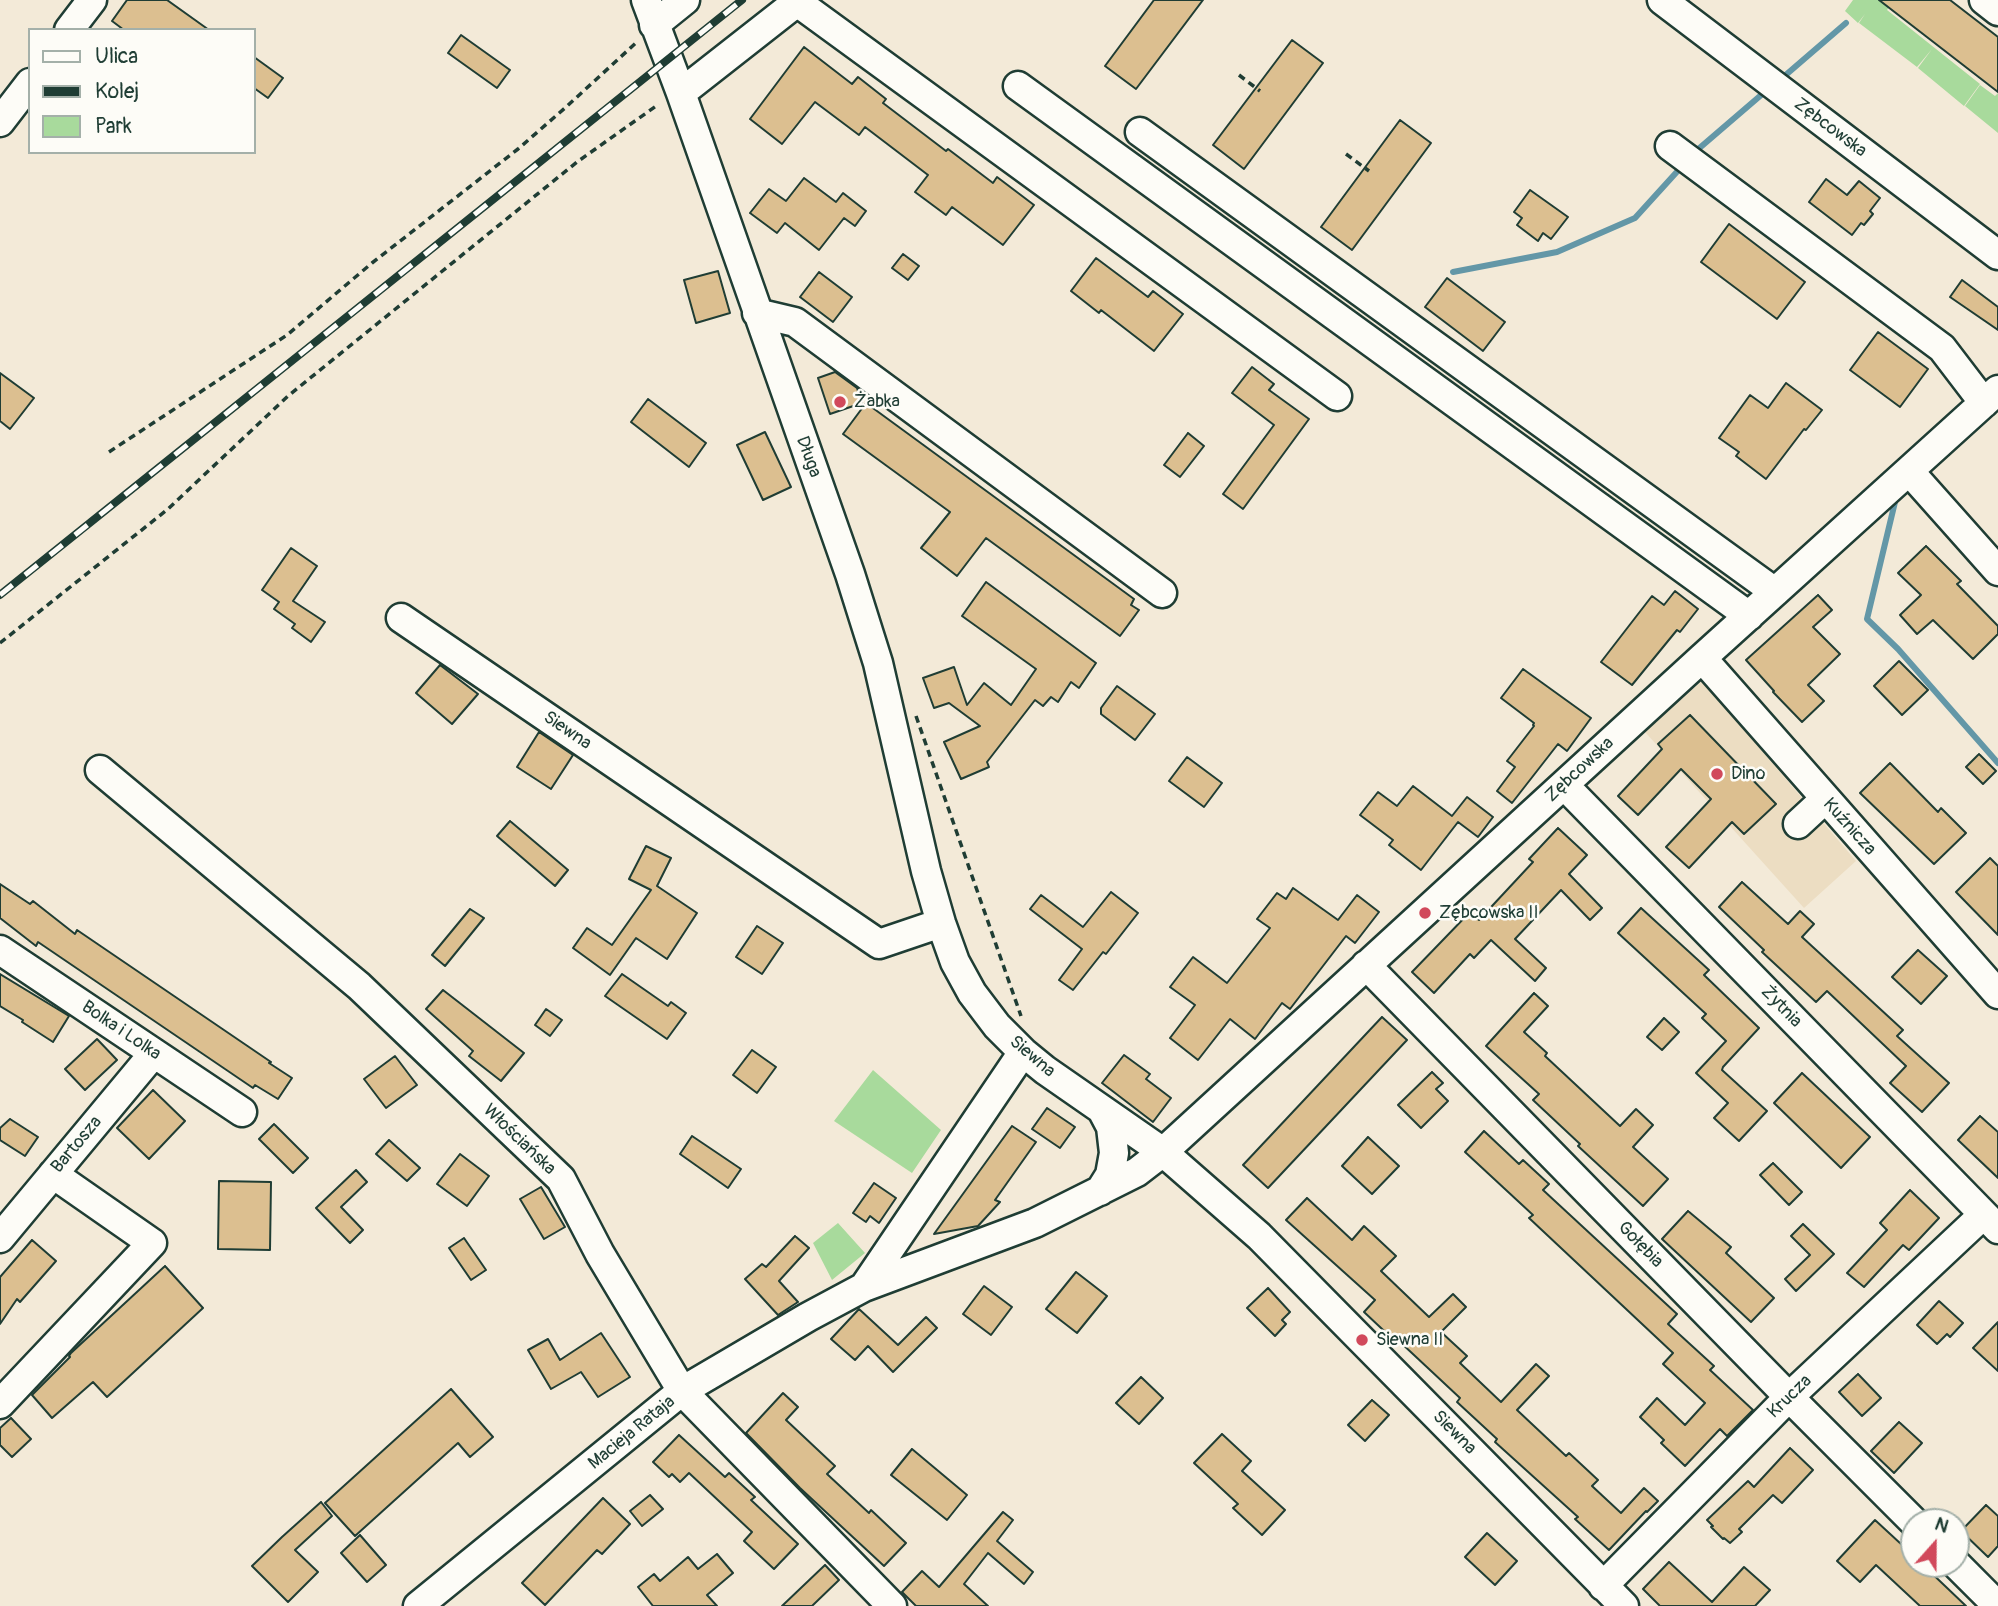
<!DOCTYPE html>
<meta charset="utf-8">
<style>
body{margin:0}
#map{position:relative;width:1998px;height:1606px;overflow:hidden;background:#f3ead8;font-family:Pangolin,sans-serif}
canvas{display:block}
.legend{position:absolute;left:28px;top:28px;width:228px;height:126px;box-sizing:border-box;background:#fdfcf7;border:2px solid #a4b0a9;margin:0;padding:9px 12px;list-style:none;font-size:21px;color:#1f3d34}
.legend li{display:flex;align-items:center;gap:14px;height:35px}
.legend b{width:35px;border:2px solid #a4b0a9}
.north{position:absolute;left:1900px;top:1508px;width:70px;height:70px;box-sizing:border-box;background:#fdfcf7;border:2px solid #a4b0a9;border-radius:50%;rotate:21deg;font-size:19px;font-weight:700;line-height:28px;text-align:center;color:#1f3d34}
.north::after{content:'';display:block;margin:auto;width:24px;height:32px;background:#d1495b;clip-path:polygon(50% 0,100% 100%,50% 72%,0 100%)}
</style>
<div id="map">
<canvas width="1998" height="1606"></canvas>
<ul class="legend">
<li><b style="height:9px;background:#fdfcf7"></b>Ulica</li>
<li><b style="height:9px;background:#1f3d34"></b>Kolej</li>
<li><b style="height:19px;background:#a8da9c"></b>Park</li>
</ul>
<div class="north">N</div>
</div>
<script>
const ctx = document.querySelector('canvas').getContext('2d');
ctx.lineJoin = 'round';
function fill(path, color) { ctx.fillStyle = color; ctx.fill(path, 'evenodd'); }
const shape = rows => new Path2D(rows.map(r => 'M' + r).join(''));
function strokePath(path, color, width, dash) { ctx.strokeStyle = color; ctx.lineWidth = width; ctx.lineCap = dash ? 'butt' : 'round'; ctx.setLineDash(dash || []); ctx.stroke(path); }
function label(font, color, halo, rows, align = 'center') {
  ctx.font = font + ' Pangolin,sans-serif'; ctx.lineWidth = 5; ctx.setLineDash([]); ctx.textBaseline = 'middle'; ctx.strokeStyle = halo; ctx.fillStyle = color; for (const [text, x, y, turn = 0] of rows) {
    ctx.save(); ctx.translate(x, y); ctx.rotate((+turn || 0) * Math.PI / 180); ctx.textAlign = isNaN(turn) ? turn : align; if (halo) ctx.strokeText(text, 0, 0); ctx.fillText(text, 0, 0); ctx.restore();
  }
}
const built = shape([
 [1702,681,1856,861,1804,908,1645,732]
]);
const green = shape([
 [1853,0,1894,0,1887,10,1980,84,1964,106,1918,68,1932,49,1917,67,1859,23,1865,14,1858,23,1845,11],
 [1980,85,1995,96,1998,93,1998,133,1965,106],
 [873,1070,941,1130,912,1173,834,1121],
 [838,1223,865,1253,832,1280,813,1243]
]);
const stream = shape([
 [1781,79,1846,23],
 [1696,151,1767,90],
 [1453,272,1557,252,1635,218,1684,164],
 [1895,502,1867,619,1898,649,1998,763]
]);
const building = shape([
 [127,0,167,0,209,30,124,30,112,21,127,0],
 [1154,0,1203,0,1136,89,1105,66,1154,0],
 [1879,0,1950,0,1998,37,1998,92,1879,0],
 [461,35,510,70,497,88,448,53,461,35],
 [1292,40,1323,63,1244,169,1213,145,1292,40],
 [804,47,852,84,858,77,886,99,883,103,946,151,948,149,993,183,997,177,1034,205,1003,245,952,207,946,215,915,192,928,175,865,127,859,135,815,102,782,144,750,119,804,47],
 [254,57,283,78,268,98,254,88,254,57],
 [1400,120,1431,143,1352,250,1321,227,1400,120],
 [804,178,836,202,843,193,866,211,855,226,844,218,819,250,785,223,777,233,750,213,769,189,786,201,804,178],
 [1826,179,1847,195,1859,181,1880,198,1870,211,1873,214,1864,225,1861,223,1852,235,1809,202,1826,179],
 [1530,190,1568,217,1551,239,1543,233,1538,241,1517,225,1522,218,1514,212,1530,190],
 [1729,224,1805,282,1777,319,1701,262,1729,224],
 [903,254,919,266,908,280,892,268,903,254],
 [1096,258,1148,297,1153,291,1183,314,1154,351,1101,310,1099,313,1071,291,1096,258],
 [718,271,730,313,696,323,684,280,718,271],
 [819,272,852,297,833,322,800,297,819,272],
 [1447,278,1505,322,1483,351,1425,307,1447,278],
 [1962,280,1998,307,1998,330,1950,297,1962,280],
 [1878,332,1928,369,1900,407,1850,370,1878,332],
 [1252,367,1274,384,1269,390,1309,419,1243,509,1223,494,1274,425,1232,393,1252,367],
 [835,372,857,388,862,403,830,414,818,378,835,372],
 [0,373,34,398,10,429,0,421,0,373],
 [1786,383,1822,410,1806,430,1804,429,1766,479,1736,456,1739,452,1719,438,1750,395,1768,408,1786,383],
 [648,399,706,443,689,467,631,422,648,399],
 [866,403,1134,599,1131,605,1139,610,1120,636,986,538,957,576,921,548,950,512,843,434,866,403],
 [765,432,791,487,763,500,737,445,765,432],
 [1188,433,1204,446,1180,477,1164,465,1188,433],
 [1926,546,1961,581,1957,584,1998,626,1998,634,1973,659,1933,620,1917,634,1900,615,1921,595,1898,573,1926,546],
 [291,548,317,566,293,601,325,622,311,642,292,628,295,624,274,609,279,602,262,590,291,548],
 [986,582,1096,663,1079,688,1071,682,1058,702,1051,697,1043,706,1035,700,987,762,989,767,961,779,944,742,980,726,949,703,934,708,923,678,954,667,967,705,984,683,1011,705,1036,669,962,616,986,582],
 [1675,591,1698,609,1680,632,1677,630,1632,685,1601,662,1652,596,1664,605,1675,591],
 [1818,595,1832,610,1813,627,1840,654,1808,685,1824,701,1802,722,1773,692,1774,691,1746,660,1818,595],
 [1899,661,1928,690,1902,715,1874,686,1899,661],
 [440,665,478,694,452,724,416,693,440,665],
 [1523,669,1591,718,1567,751,1558,744,1512,803,1497,791,1515,767,1507,761,1534,726,1533,725,1534,723,1501,698,1523,669],
 [1117,686,1155,714,1135,740,1101,714,1101,708,1117,686],
 [1690,715,1776,804,1744,834,1732,822,1689,868,1666,847,1711,799,1681,769,1638,815,1618,796,1662,749,1658,744,1690,715],
 [539,732,573,755,551,789,517,767,539,732],
 [1979,754,1996,771,1983,784,1966,767,1979,754],
 [1187,757,1222,783,1204,807,1169,781,1187,757],
 [1890,763,1938,812,1941,808,1966,833,1934,864,1860,793,1890,763],
 [1413,786,1452,816,1467,797,1493,817,1478,837,1458,822,1421,870,1389,845,1393,840,1360,815,1378,792,1397,806,1413,786],
 [510,821,568,870,555,886,497,836,510,821],
 [1558,828,1587,855,1569,874,1602,908,1590,920,1561,890,1515,939,1546,968,1535,981,1491,940,1474,958,1470,954,1434,993,1412,972,1470,912,1479,920,1533,862,1529,859,1558,828],
 [646,846,671,858,657,886,697,913,667,959,636,938,610,975,573,948,587,928,612,945,651,890,629,879,646,846],
 [1990,858,1998,866,1998,935,1956,892,1990,858],
 [1742,882,1788,924,1800,911,1814,924,1802,937,1903,1030,1897,1036,1949,1083,1922,1112,1890,1083,1906,1066,1827,991,1816,1002,1762,952,1764,950,1719,907,1742,882],
 [0,884,30,904,33,901,75,934,77,930,271,1062,269,1063,292,1078,278,1099,255,1085,253,1088,38,942,36,946,0,918,0,884],
 [1293,888,1338,920,1357,895,1379,912,1355,943,1346,936,1290,1009,1282,1003,1255,1039,1230,1019,1198,1060,1170,1038,1195,1005,1170,987,1193,957,1227,983,1270,928,1257,919,1277,893,1286,899,1293,888],
 [1111,892,1138,913,1106,954,1103,952,1073,990,1059,980,1082,949,1030,909,1041,895,1083,927,1111,892],
 [1641,908,1709,970,1704,975,1759,1028,1723,1067,1722,1070,1767,1111,1739,1141,1714,1118,1728,1103,1696,1073,1726,1041,1702,1018,1706,1014,1618,933,1641,908],
 [470,909,484,918,445,966,432,955,470,909],
 [757,926,783,943,762,974,736,957,757,926],
 [1918,950,1947,976,1921,1004,1892,977,1918,950],
 [0,974,69,1016,53,1042,22,1022,23,1020,0,1006,0,974],
 [622,974,668,1006,671,1002,686,1013,667,1039,605,996,622,974],
 [443,990,524,1053,501,1081,469,1056,473,1051,426,1009,443,990],
 [1534,993,1548,1006,1524,1032,1547,1053,1545,1056,1620,1126,1636,1109,1653,1125,1633,1147,1668,1179,1643,1206,1578,1146,1580,1144,1533,1100,1539,1094,1486,1046,1534,993],
 [546,1009,562,1020,550,1036,535,1025,546,1009],
 [1382,1017,1407,1040,1268,1188,1243,1165,1382,1017],
 [1664,1018,1679,1032,1662,1050,1647,1037,1664,1018],
 [97,1039,117,1060,85,1090,65,1069,97,1039],
 [752,1050,776,1067,757,1093,733,1075,752,1050],
 [1124,1055,1150,1074,1146,1079,1171,1098,1153,1122,1102,1083,1124,1055],
 [395,1056,417,1085,386,1108,364,1079,395,1056],
 [1432,1072,1443,1083,1436,1089,1448,1101,1421,1128,1398,1105,1432,1072],
 [1802,1073,1870,1137,1841,1168,1774,1103,1802,1073],
 [153,1090,185,1121,149,1159,117,1128,153,1090],
 [1047,1108,1075,1127,1060,1148,1032,1129,1047,1108],
 [1980,1116,1998,1132,1998,1178,1958,1140,1980,1116],
 [10,1119,38,1137,25,1156,0,1140,0,1128,10,1119],
 [274,1124,308,1158,293,1173,259,1139,274,1124],
 [1012,1126,1036,1142,995,1200,1000,1202,978,1226,934,1234,1012,1126],
 [1484,1131,1519,1164,1523,1160,1549,1184,1543,1190,1677,1314,1668,1324,1714,1366,1710,1370,1753,1410,1727,1436,1720,1429,1685,1466,1661,1443,1664,1440,1640,1417,1657,1398,1685,1425,1705,1403,1663,1364,1673,1353,1529,1218,1533,1215,1465,1152,1484,1131],
 [692,1136,741,1169,728,1188,680,1154,692,1136],
 [1368,1137,1399,1166,1372,1194,1342,1166,1368,1137],
 [389,1140,420,1168,407,1181,376,1154,389,1140],
 [460,1154,489,1176,467,1206,437,1184,460,1154],
 [1773,1163,1802,1192,1789,1205,1760,1175,1773,1163],
 [356,1170,367,1182,341,1207,363,1230,350,1243,316,1208,356,1170],
 [219,1181,271,1182,270,1250,218,1249,219,1181],
 [874,1183,896,1198,879,1223,870,1216,866,1222,853,1213,874,1183],
 [541,1187,565,1227,544,1239,520,1199,541,1187],
 [1910,1190,1939,1218,1909,1250,1903,1245,1864,1287,1847,1273,1887,1230,1880,1223,1910,1190],
 [1307,1198,1352,1240,1364,1226,1396,1256,1381,1271,1429,1317,1453,1294,1466,1307,1441,1332,1467,1356,1460,1363,1501,1402,1536,1364,1549,1376,1517,1410,1566,1456,1569,1453,1598,1480,1592,1486,1621,1513,1644,1488,1658,1501,1647,1512,1646,1511,1609,1550,1575,1519,1578,1517,1495,1442,1497,1439,1457,1402,1460,1398,1399,1341,1397,1343,1364,1312,1375,1300,1286,1220,1307,1198],
 [1688,1211,1731,1247,1726,1253,1774,1298,1751,1322,1662,1239,1688,1211],
 [1803,1224,1834,1254,1796,1291,1785,1279,1810,1255,1791,1236,1803,1224],
 [795,1236,809,1248,779,1281,798,1302,778,1315,745,1279,762,1264,766,1267,795,1236],
 [464,1238,486,1270,471,1280,449,1248,464,1238],
 [32,1240,56,1261,20,1302,17,1299,0,1324,0,1277,32,1240],
 [165,1266,203,1308,107,1397,93,1382,52,1418,32,1395,70,1357,69,1356,71,1353,165,1266],
 [1076,1272,1107,1296,1077,1333,1046,1309,1076,1272],
 [984,1286,1012,1307,991,1335,963,1314,984,1286],
 [1268,1288,1290,1312,1282,1320,1286,1324,1275,1336,1247,1308,1268,1288],
 [1939,1301,1963,1323,1950,1337,1947,1334,1937,1344,1917,1325,1939,1301],
 [859,1309,898,1345,926,1317,937,1328,893,1372,868,1346,855,1360,831,1339,859,1309],
 [1998,1322,1998,1371,1973,1348,1998,1322],
 [601,1333,630,1377,598,1397,581,1372,551,1389,528,1350,548,1339,560,1360,601,1333],
 [1858,1374,1881,1398,1862,1416,1839,1392,1858,1374],
 [1141,1377,1163,1398,1139,1424,1116,1403,1141,1377],
 [451,1389,493,1437,470,1457,458,1443,355,1536,325,1503,451,1389],
 [783,1393,798,1407,786,1420,835,1466,827,1474,869,1513,871,1510,906,1543,884,1566,800,1488,746,1433,783,1393],
 [1372,1400,1389,1415,1365,1441,1348,1425,1372,1400],
 [11,1418,31,1439,12,1457,0,1445,0,1428,11,1418],
 [1899,1422,1922,1443,1894,1473,1871,1451,1899,1422],
 [1222,1434,1251,1461,1242,1471,1285,1510,1262,1535,1233,1508,1238,1504,1194,1463,1222,1434],
 [679,1435,725,1477,729,1473,755,1497,751,1500,798,1544,774,1569,744,1541,752,1532,689,1473,680,1482,672,1474,669,1477,653,1462,679,1435],
 [1790,1448,1813,1470,1782,1503,1773,1495,1739,1529,1742,1532,1730,1543,1724,1538,1723,1539,1711,1527,1713,1526,1707,1520,1748,1481,1754,1487,1790,1448],
 [912,1449,967,1495,947,1520,891,1475,912,1449],
 [650,1495,663,1509,642,1526,630,1511,650,1495],
 [603,1498,630,1524,602,1554,597,1550,545,1605,522,1583,603,1498],
 [321,1502,332,1516,295,1550,318,1572,288,1602,252,1566,282,1537,321,1502],
 [1986,1505,1998,1516,1998,1546,1988,1557,1961,1531,1986,1505],
 [1003,1512,1013,1520,997,1541,1033,1572,1024,1584,988,1553,964,1584,988,1606,916,1606,902,1592,922,1571,939,1587,1003,1512],
 [1875,1520,1914,1556,1914,1564,1922,1564,1966,1606,1920,1606,1876,1565,1860,1582,1837,1561,1875,1520],
 [1487,1533,1517,1561,1495,1585,1465,1557,1487,1533],
 [360,1535,386,1565,367,1582,341,1553,360,1535],
 [717,1554,733,1573,707,1595,717,1606,653,1606,638,1587,654,1574,660,1581,688,1557,698,1569,717,1554],
 [1669,1562,1712,1602,1744,1567,1770,1590,1755,1606,1660,1606,1643,1589,1669,1562],
 [825,1565,839,1580,812,1606,782,1606,825,1565]
]);
const path = shape([
 [1239,75,1260,91],
 [1346,154,1369,171],
 [109,452,287,335,372,263,518,149,565,108,638,41],
 [0,643,168,509,288,396,577,162,659,104],
 [916,716,1021,1016]
]);
const minor = shape([
 [646,0,681,93,850,574,878,663,926,871,941,923,955,962,972,993,997,1026,1023,1052,1045,1070,1163,1152,1259,1236,1624,1606],
 [1662,0,1998,255],
 [1984,0,1998,11],
 [654,25,685,0],
 [69,30,92,0],
 [1018,86,1749,616],
 [681,93,797,2,1337,396],
 [0,122,30,83],
 [1140,132,1775,592],
 [1670,146,1942,348,1984,403],
 [757,313,795,322,1162,593],
 [1909,471,1998,571],
 [401,618,879,944,941,923],
 [1702,658,1998,994],
 [100,770,359,986,561,1179,600,1254,682,1391,892,1606],
 [1564,785,1998,1229],
 [1798,824,1825,799],
 [0,950,242,1112],
 [1366,965,1789,1397,1914,1522],
 [1100,1191,1110,1175,1114,1153,1111,1127,1102,1110],
 [0,1238,154,1053],
 [864,1287,1023,1052],
 [0,1404,152,1243,53,1174],
 [1956,1564,1998,1606],
 [1603,1586,1789,1397,1983,1215],
 [418,1606,682,1391,808,1317,864,1287,1035,1223,1137,1172,1163,1152,1702,658,1998,390]
]);
const rail = shape([
 [0,595,742,0]
]);
const markers = [
 [840,402,7,"#d1495b"],
 [1717,774,7,"#d1495b"],
 [1425,913,7,"#d1495b"],
 [1362,1340,7,"#d1495b"]
];
const streetNames = [
 ["Zębcowska",1830,128,37],
 ["Długa",808,457,70],
 ["Siewna",567,731,34],
 ["Zębcowska",1580,770,-43],
 ["Kuźnicza",1849,827,48],
 ["Żytnia",1781,1007,46],
 ["Bolka i Lolka",121,1031,34],
 ["Siewna",1032,1057,40],
 ["Włościańska",519,1140,44],
 ["Bartosza",77,1145,-50],
 ["Gołębia",1640,1245,46],
 ["Krucza",1790,1397,-44],
 ["Macieja Rataja",632,1433,-39],
 ["Siewna",1454,1433,45]
];
const poiNames = [
 ["Żabka",854,402],
 ["Dino",1731,774],
 ["Zębcowska II",1439,913],
 ["Siewna II",1376,1340]
];
fill(built, '#ecddc2');
fill(green, '#a8da9c');
strokePath(stream, '#6397a7', 6);
fill(building, '#dcbf90');
strokePath(building, '#1f3d34', 2);
strokePath(minor, '#1f3d34', 33);
strokePath(path, '#1f3d34', 3.5, [7, 5]);
strokePath(minor, '#fdfcf7', 28);
strokePath(rail, '#1f3d34', 8);
strokePath(rail, '#fdfcf7', 5, [16]);
for (const [x, y, r, color] of markers) { const dot = new Path2D(); dot.arc(x, y, r, 0, 2 * Math.PI); ctx.fillStyle = color; ctx.fill(dot); strokePath(dot, '#fdfcf7', 2.5); }
label('18px', '#1f3d34', '#fdfcf7', streetNames);
label('18px', '#1f3d34', '#fdfcf7', poiNames, 'left');
</script>
